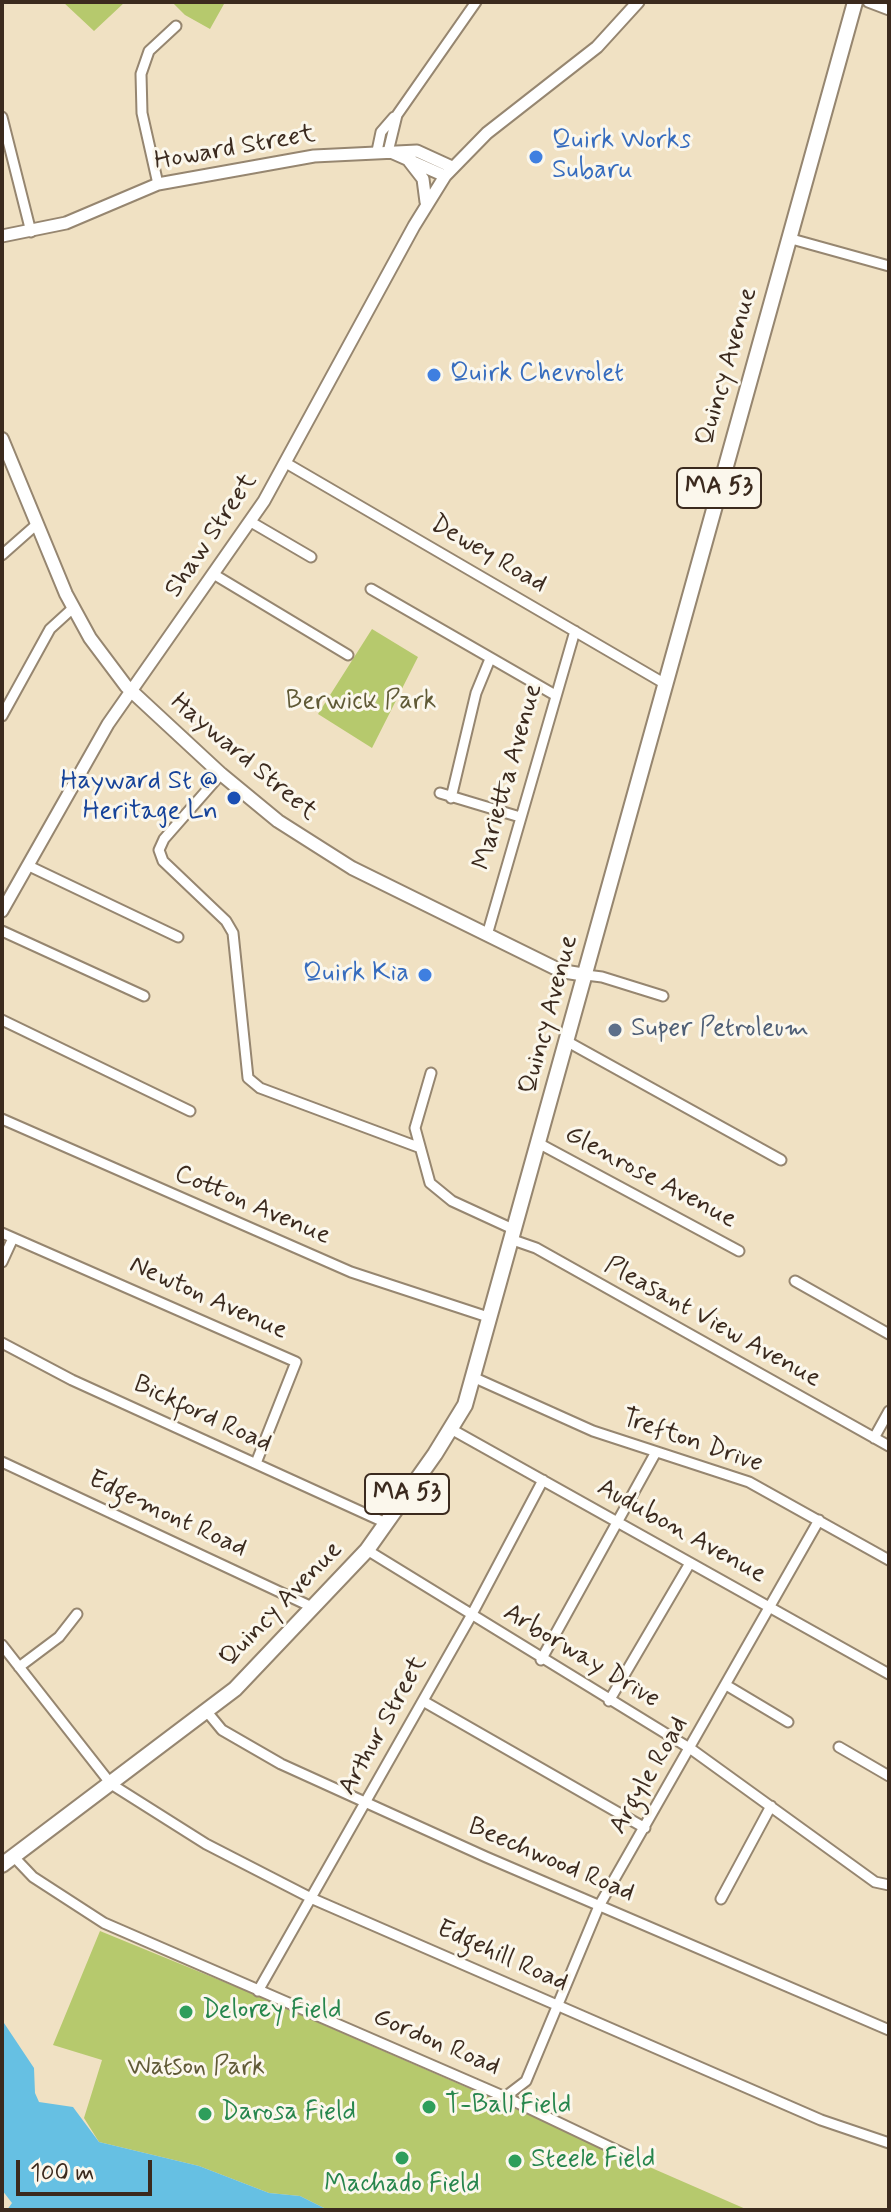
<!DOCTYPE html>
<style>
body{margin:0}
#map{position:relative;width:891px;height:2212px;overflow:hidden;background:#f0e1c3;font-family:Mynerve,sans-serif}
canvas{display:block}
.frame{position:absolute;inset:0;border:4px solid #3b2a1e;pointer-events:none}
.scale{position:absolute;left:16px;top:2160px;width:136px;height:36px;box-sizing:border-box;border:4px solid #3b2a1e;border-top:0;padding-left:10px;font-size:24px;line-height:28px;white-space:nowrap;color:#3b2a1e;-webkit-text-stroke:6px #fbf7ec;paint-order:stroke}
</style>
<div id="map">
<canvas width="891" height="2212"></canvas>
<div class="frame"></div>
<div class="scale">100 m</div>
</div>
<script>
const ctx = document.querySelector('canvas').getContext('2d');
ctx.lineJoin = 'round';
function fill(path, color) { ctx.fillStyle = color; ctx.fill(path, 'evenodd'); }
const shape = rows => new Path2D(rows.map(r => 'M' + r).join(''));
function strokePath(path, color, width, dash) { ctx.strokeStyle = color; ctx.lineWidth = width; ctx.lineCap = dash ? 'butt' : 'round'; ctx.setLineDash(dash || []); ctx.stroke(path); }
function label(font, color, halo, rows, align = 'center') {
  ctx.font = font + ' Mynerve,sans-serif'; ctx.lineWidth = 6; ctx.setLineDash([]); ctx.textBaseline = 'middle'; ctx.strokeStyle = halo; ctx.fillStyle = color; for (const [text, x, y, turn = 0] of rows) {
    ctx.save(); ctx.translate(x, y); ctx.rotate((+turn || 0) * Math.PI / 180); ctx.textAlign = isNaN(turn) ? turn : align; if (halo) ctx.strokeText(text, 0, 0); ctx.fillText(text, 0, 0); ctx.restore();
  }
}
const green = shape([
 [63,2,125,2,94,31],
 [172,2,231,2,224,4,210,29,185,15],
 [372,629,418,657,372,748,318,714],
 [100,1931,239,1988,748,2210,328,2210,300,2196,269,2193,199,2166,99,2142,84,2118,102,2060,53,2045]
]);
const water = shape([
 [2,2020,34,2068,35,2093,39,2102,73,2107,99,2142,199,2166,269,2193,300,2196,328,2210,7,2210,12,2203,2,2190]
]);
const minor = shape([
 [868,2,889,10],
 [2,117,31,232],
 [377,151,381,132,394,117],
 [388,152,397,115,476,2],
 [158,184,142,113,141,74,149,51,176,26],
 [788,238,889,266],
 [286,463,667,685],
 [251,522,311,557],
 [2,555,37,524],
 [215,575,348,655],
 [371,589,555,695],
 [2,716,50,629,73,608],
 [221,774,164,839,159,850,163,861,226,921,233,933,248,1078,260,1088,418,1147],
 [440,793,520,817],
 [451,798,476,693,490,659],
 [29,866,178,937],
 [2,931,144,996],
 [487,935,575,631],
 [586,975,602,977,663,996],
 [2,1020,190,1111],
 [568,1042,781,1160],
 [431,1073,415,1128,430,1183,452,1201,515,1230],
 [2,1119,351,1272,491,1318],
 [540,1144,739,1251],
 [2,1233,296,1362,256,1463],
 [513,1240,536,1248,889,1446],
 [2,1262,13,1238],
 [795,1281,889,1334],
 [2,1343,72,1380,386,1523],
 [475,1378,593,1431,749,1482,889,1560],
 [451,1429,889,1674],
 [874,1438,889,1411],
 [2,1462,314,1608],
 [367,1550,691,1749,875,1882,889,1885],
 [2,1645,111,1784,206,1844,313,1899,821,2120,889,2143],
 [541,1660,656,1452],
 [19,1667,59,1637,77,1614],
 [726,1685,788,1722],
 [423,1701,645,1828],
 [609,1701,690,1563],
 [208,1713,222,1730,281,1764,486,1857,889,2030],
 [839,1747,889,1776],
 [14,1857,33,1877,104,1923,505,2097,631,2157],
 [721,1899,771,1806],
 [258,1991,471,1616,543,1480],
 [505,2097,526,2081,599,1906,819,1520]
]);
const tertiary = shape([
 [393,153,445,176],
 [409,161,423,179,426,202],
 [2,236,66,223,158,184,314,156,417,151,452,167],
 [2,911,108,724,264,501,414,226,445,176,487,133,597,47,638,2]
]);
const secondary = shape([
 [2,439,66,594,90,638,126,686,221,774,278,821,352,868,561,971,586,975]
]);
const primary = shape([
 [2,1865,235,1689,367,1550,435,1454,465,1405,855,2]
]);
const markers = [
 [536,157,8,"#3f7fe0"],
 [434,375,8,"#3f7fe0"],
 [234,798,8,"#1a4fb4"],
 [425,975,8,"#3f7fe0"],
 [615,1030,8,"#5c6f8a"],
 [186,2012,8,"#2e9e5b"],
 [429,2107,8,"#2e9e5b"],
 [205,2114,8,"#2e9e5b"],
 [402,2158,8,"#2e9e5b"],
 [515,2161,8,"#2e9e5b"]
];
const shields = [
 [719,488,84],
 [407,1494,84]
];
const shieldNames = [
 ["MA 53",719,488],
 ["MA 53",407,1494]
];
const shopNames = [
 ["Quirk Works",552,142],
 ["Subaru",552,172],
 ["Quirk Chevrolet",450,375],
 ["Quirk Kia",409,975,"right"]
];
const streetNames = [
 ["Howard Street",235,149,-10],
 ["Quincy Avenue",728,367,-74],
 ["Shaw Street",212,536,-56],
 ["Dewey Road",488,555,30],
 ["Hayward Street",243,758,40],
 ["Marietta Avenue",509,777,-74],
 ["Quincy Avenue",550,1015,-75],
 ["Glenrose Avenue",650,1178,28],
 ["Cotton Avenue",252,1206,23],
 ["Newton Avenue",208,1299,24],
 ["Pleasant View Avenue",712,1323,29],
 ["Bickford Road",202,1415,25],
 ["Trefton Drive",692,1442,19],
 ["Edgemont Road",167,1515,25],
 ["Audubon Avenue",681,1532,29],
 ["Quincy Avenue",282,1605,-46],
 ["Arborway Drive",581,1657,31],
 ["Arthur Street",384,1726,-61],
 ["Argyle Road",650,1776,-60],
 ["Beechwood Road",551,1861,23],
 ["Edgehill Road",502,1957,24],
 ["Gordon Road",436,2043,23]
];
const parkNames = [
 ["Berwick Park",361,703],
 ["Watson Park",196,2069]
];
const transitNames = [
 ["Hayward St @",218,783],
 ["Heritage Ln",218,813]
];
const serviceNames = [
 ["Super Petroleum",631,1030]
];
const leisureNames = [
 ["Delorey Field",202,2012],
 ["T-Ball Field",445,2107],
 ["Darosa Field",221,2114],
 ["Steele Field",531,2161],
 ["Machado Field",402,2186,"center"]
];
fill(green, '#b6c96d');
fill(water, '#66c0e3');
strokePath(minor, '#968670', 13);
strokePath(tertiary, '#968670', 15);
strokePath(secondary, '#968670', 16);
strokePath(primary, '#968670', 18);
strokePath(minor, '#fff', 9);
strokePath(tertiary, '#fff', 11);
strokePath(secondary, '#fff', 12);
strokePath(primary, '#fff', 14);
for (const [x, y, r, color] of markers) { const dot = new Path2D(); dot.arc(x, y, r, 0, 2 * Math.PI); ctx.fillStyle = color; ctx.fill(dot); strokePath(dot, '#fbf7ec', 3); }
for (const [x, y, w] of shields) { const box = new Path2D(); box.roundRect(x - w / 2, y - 20, w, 40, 6); ctx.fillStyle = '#fbf7ec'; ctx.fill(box); strokePath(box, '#3b2a1e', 2); }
label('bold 24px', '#3b2a1e', null, shieldNames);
label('26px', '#366cbe', '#fbf7ec', shopNames, 'left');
label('26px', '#3b2a1e', '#fbf7ec', streetNames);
label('26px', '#605a36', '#fbf7ec', parkNames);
label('26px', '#164399', '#fbf7ec', transitNames, 'right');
label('26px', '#4e5e75', '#fbf7ec', serviceNames, 'left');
label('26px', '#27864d', '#fbf7ec', leisureNames, 'left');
</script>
